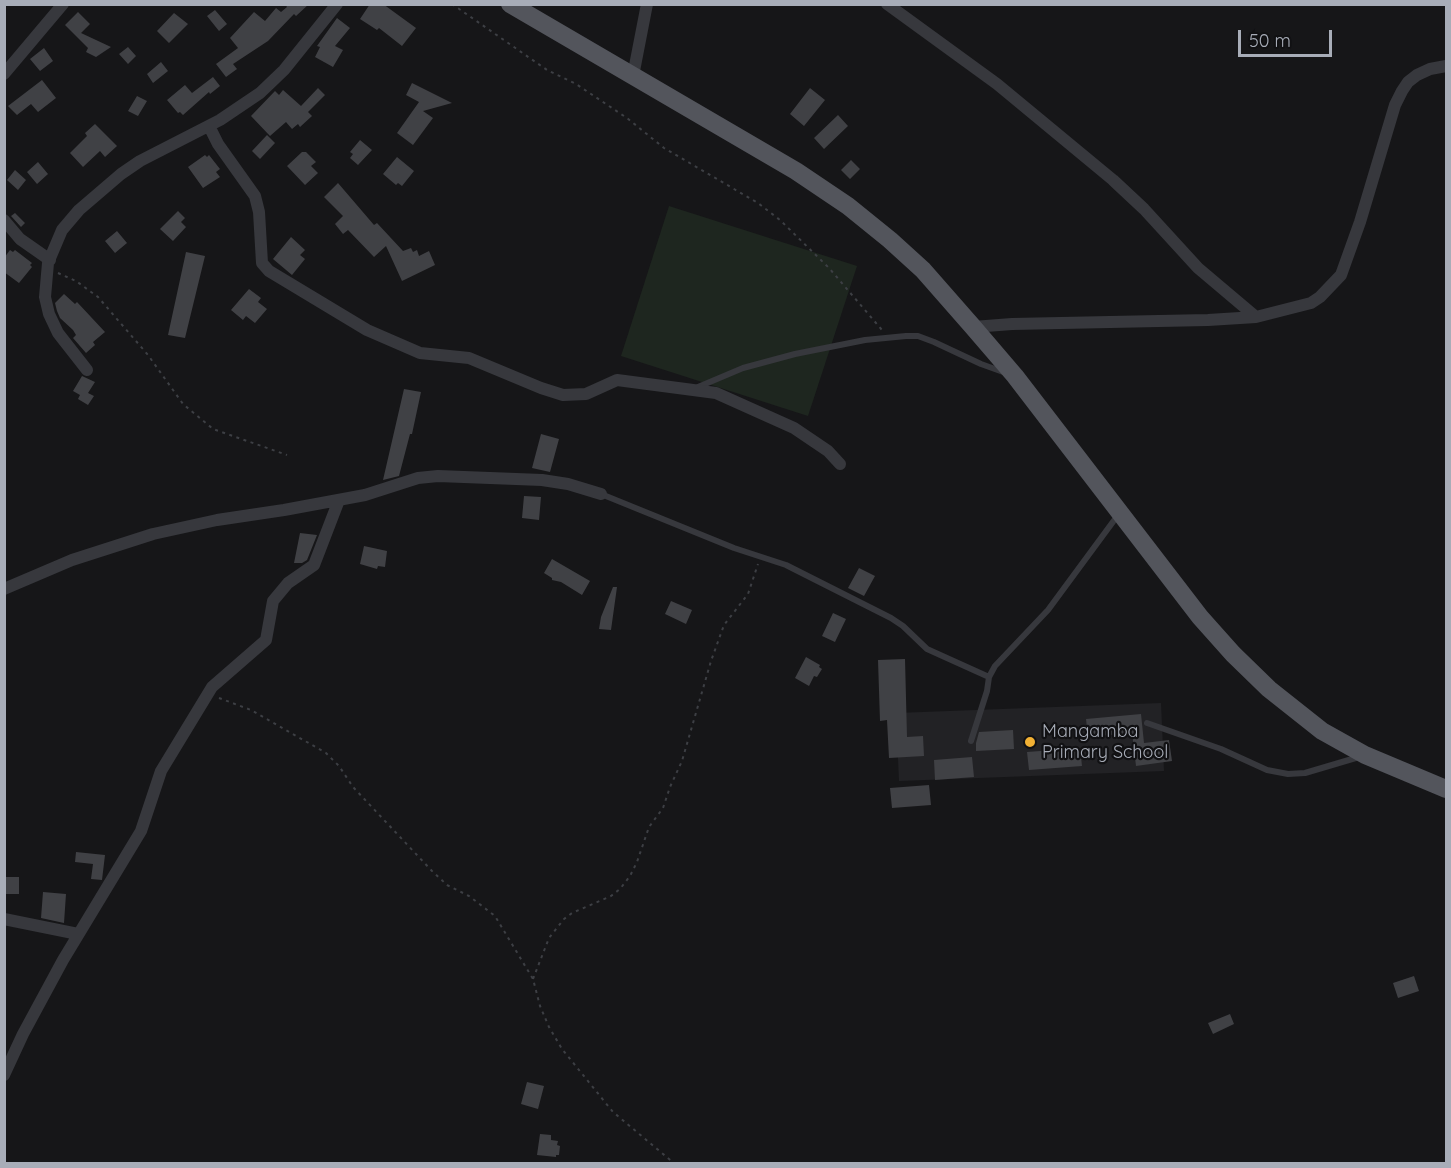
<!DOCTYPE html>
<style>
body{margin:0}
#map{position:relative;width:1451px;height:1168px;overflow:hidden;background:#161618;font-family:Quicksand,sans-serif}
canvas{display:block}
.frame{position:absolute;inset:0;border:6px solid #a8adb8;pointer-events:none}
.scale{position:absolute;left:1238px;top:30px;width:94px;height:27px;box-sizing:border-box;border:3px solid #a8adb8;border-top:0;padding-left:8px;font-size:18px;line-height:21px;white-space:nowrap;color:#a8adb8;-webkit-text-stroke:4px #111113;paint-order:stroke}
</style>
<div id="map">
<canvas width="1451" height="1168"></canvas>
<div class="frame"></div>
<div class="scale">50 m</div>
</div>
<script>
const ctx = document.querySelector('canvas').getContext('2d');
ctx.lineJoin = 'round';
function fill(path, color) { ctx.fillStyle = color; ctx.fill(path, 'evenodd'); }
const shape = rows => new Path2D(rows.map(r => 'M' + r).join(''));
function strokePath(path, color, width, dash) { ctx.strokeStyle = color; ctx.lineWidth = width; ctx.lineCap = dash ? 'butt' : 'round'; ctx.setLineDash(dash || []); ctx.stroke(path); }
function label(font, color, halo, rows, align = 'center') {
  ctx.font = font + ' Quicksand,sans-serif'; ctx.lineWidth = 4.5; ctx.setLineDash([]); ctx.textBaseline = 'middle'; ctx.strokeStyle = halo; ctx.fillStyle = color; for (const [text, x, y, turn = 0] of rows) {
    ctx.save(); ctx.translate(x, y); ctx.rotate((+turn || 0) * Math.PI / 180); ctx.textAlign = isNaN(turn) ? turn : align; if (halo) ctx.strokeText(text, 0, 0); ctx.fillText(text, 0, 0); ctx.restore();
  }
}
const built = shape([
 [1161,703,1164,771,899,781,896,713]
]);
const green = shape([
 [669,206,857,266,808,416,621,356]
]);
const building = shape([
 [285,4,309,4,296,16,294,14,268,41,233,64,237,69,226,77,216,64,238,48,230,38,254,12,265,21,276,8,281,12,287,7],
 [370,4,383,4,416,28,402,46,379,28,377,30,360,19],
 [215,10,227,24,219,31,207,16],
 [78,12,90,24,81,33,111,47,96,57,86,52,88,48,65,25],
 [174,13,188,24,169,43,157,31],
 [337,18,350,28,335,46,343,50,333,67,315,57,320,47,317,46],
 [128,47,136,56,128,64,119,54],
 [44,48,53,61,40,71,30,59],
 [161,62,168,71,153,83,147,74],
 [213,77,220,86,210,94,209,92,183,115,180,112,178,113,167,100,185,85,192,93],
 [42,80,56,98,38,112,31,104,17,115,8,106],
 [412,83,452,103,423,111,433,118,413,145,397,133,419,102,406,95],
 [318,88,325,95,308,112,312,116,300,127,298,124,292,129,286,122,270,136,251,116,275,91,279,95,283,90,301,106],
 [810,88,825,100,804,126,790,114],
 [137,96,147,101,138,116,128,111],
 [838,115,848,126,824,149,814,138],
 [95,124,117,146,105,157,100,151,83,167,70,153,87,136,85,133],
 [267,135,275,143,260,159,252,151],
 [360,140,372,150,358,165,350,158,353,154,350,152],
 [302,152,306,152,316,162,311,166,318,173,305,185,287,166],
 [205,155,207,157,209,155,220,169,216,172,220,177,203,188,188,167],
 [397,157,414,171,402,186,398,183,396,185,383,174],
 [851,160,860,169,850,179,841,170],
 [38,162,48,174,37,184,27,172],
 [15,170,26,180,18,190,7,180],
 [338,183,374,225,377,223,403,251,411,248,413,252,417,250,419,256,429,251,435,265,402,281,386,246,374,257,348,230,343,234,335,224,343,216,324,197],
 [178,211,185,218,181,222,186,227,173,241,160,229],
 [15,213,25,223,21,227,11,216],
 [117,231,127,243,115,253,105,241],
 [291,237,305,250,300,255,305,259,292,275,273,259],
 [10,250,13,252,15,250,32,263,30,265,32,267,19,283,4,272,4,258],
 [186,252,205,256,185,338,168,335],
 [249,289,261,298,258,302,267,309,255,323,246,316,243,320,231,310],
 [64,294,75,304,77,302,105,332,93,342,95,345,86,353,73,338,76,335,73,330,60,318,57,311,55,303],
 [82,376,95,382,88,393,94,396,88,405,78,399,80,395,73,391],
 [404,389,421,392,412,434,410,434,399,476,383,480],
 [541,434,559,439,550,472,532,468],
 [524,496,541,497,539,520,522,518],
 [300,533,317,535,307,560,302,563,294,563],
 [364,546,387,551,385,567,378,566,377,569,360,564],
 [552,559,590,581,582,595,561,582,552,580,552,578,544,573],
 [859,568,875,576,864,596,848,588],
 [613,587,617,587,611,630,599,629,601,617],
 [671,601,692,610,686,624,665,614],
 [833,613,846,619,835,642,822,636],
 [806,657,820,665,819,667,822,669,817,677,814,676,809,686,795,678],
 [905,659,907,737,923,736,924,756,889,758,887,720,880,721,878,660],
 [1141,714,1144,743,1169,740,1172,761,1136,766,1132,733,1088,737,1086,719],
 [1013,730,1014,749,976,751,976,743,979,732],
 [1080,748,1082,766,1029,770,1027,752],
 [972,757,974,777,935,780,934,760],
 [929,785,931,805,892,808,890,788],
 [76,852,105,855,102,880,91,879,93,864,75,862],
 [4,877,19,877,19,894,4,894],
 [43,892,66,894,64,923,41,918],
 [1414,976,1419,991,1398,998,1393,983],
 [1230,1014,1234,1024,1213,1034,1208,1023],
 [527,1082,544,1086,538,1109,521,1104],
 [540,1134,551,1135,551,1140,558,1141,557,1145,560,1146,559,1155,556,1155,556,1157,537,1155]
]);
const path = shape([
 [452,4,547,70,576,84,627,118,664,148,758,203,780,220,829,268,882,330],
 [58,273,76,281,98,297,148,355,183,404,213,429,287,455],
 [219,698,251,710,326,753,339,766,353,787,432,871,447,885,469,896,495,916,533,979,540,1006,549,1027,562,1049,613,1112,675,1164],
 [533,979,549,938,564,919,572,913,611,896,620,889,630,876,637,862,649,827,663,808,670,787,682,761,711,661,724,625,748,594,758,564]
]);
const lane = shape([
 [698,387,743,368,795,354,865,340,906,336,918,336,934,342,981,364,1006,373],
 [601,494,734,548,786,565,891,618,903,626,927,649,989,677],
 [1147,723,1221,749,1267,770,1288,774,1305,773,1359,757],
 [971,741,987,691,989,677,995,666,1048,610,1118,515]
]);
const street = shape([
 [887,4,997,84,1113,180,1144,209,1198,268,1256,317],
 [4,74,63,4],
 [633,76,647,4],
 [209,126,218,144,255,196,259,212,262,263,269,271,367,330,420,353,469,358,541,388,563,395,586,394,617,380,716,393,794,428,828,451,840,464],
 [4,220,20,239,50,260],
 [973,327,1012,324,1208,320,1256,317,1311,303,1320,297,1341,275,1360,222,1395,105,1402,91,1408,82,1417,75,1430,69,1446,66],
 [87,370,58,333,49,314,45,297,48,263,62,230,79,210,121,174,140,161,220,120,260,93,284,70,337,4],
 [4,589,72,560,153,534,217,520,284,510,365,495,418,478,438,476,542,480,568,484,601,494],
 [4,919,78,934],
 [4,1075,23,1034,63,960,141,831,161,771,212,687,266,640,273,601,288,583,314,565,339,500]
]);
const primary = shape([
 [510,4,796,171,848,206,890,240,923,270,973,327,1015,376,1200,617,1233,654,1269,689,1322,731,1365,755,1446,789]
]);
const markers = [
 [1030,742,6,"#f2b134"]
];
const poiNames = [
 ["Mangamba",1042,732],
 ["Primary School",1042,753]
];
fill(built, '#222225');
fill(green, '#1e261f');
fill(building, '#404145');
strokePath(path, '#3d3f44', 2, [3, 4.5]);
strokePath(lane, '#37383d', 6);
strokePath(street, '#37383d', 12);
strokePath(primary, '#53555c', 18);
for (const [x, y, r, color] of markers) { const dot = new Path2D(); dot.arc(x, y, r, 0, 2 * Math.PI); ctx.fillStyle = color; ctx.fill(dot); strokePath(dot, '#111113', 2); }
label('18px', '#a8adb8', '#111113', poiNames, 'left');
</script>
